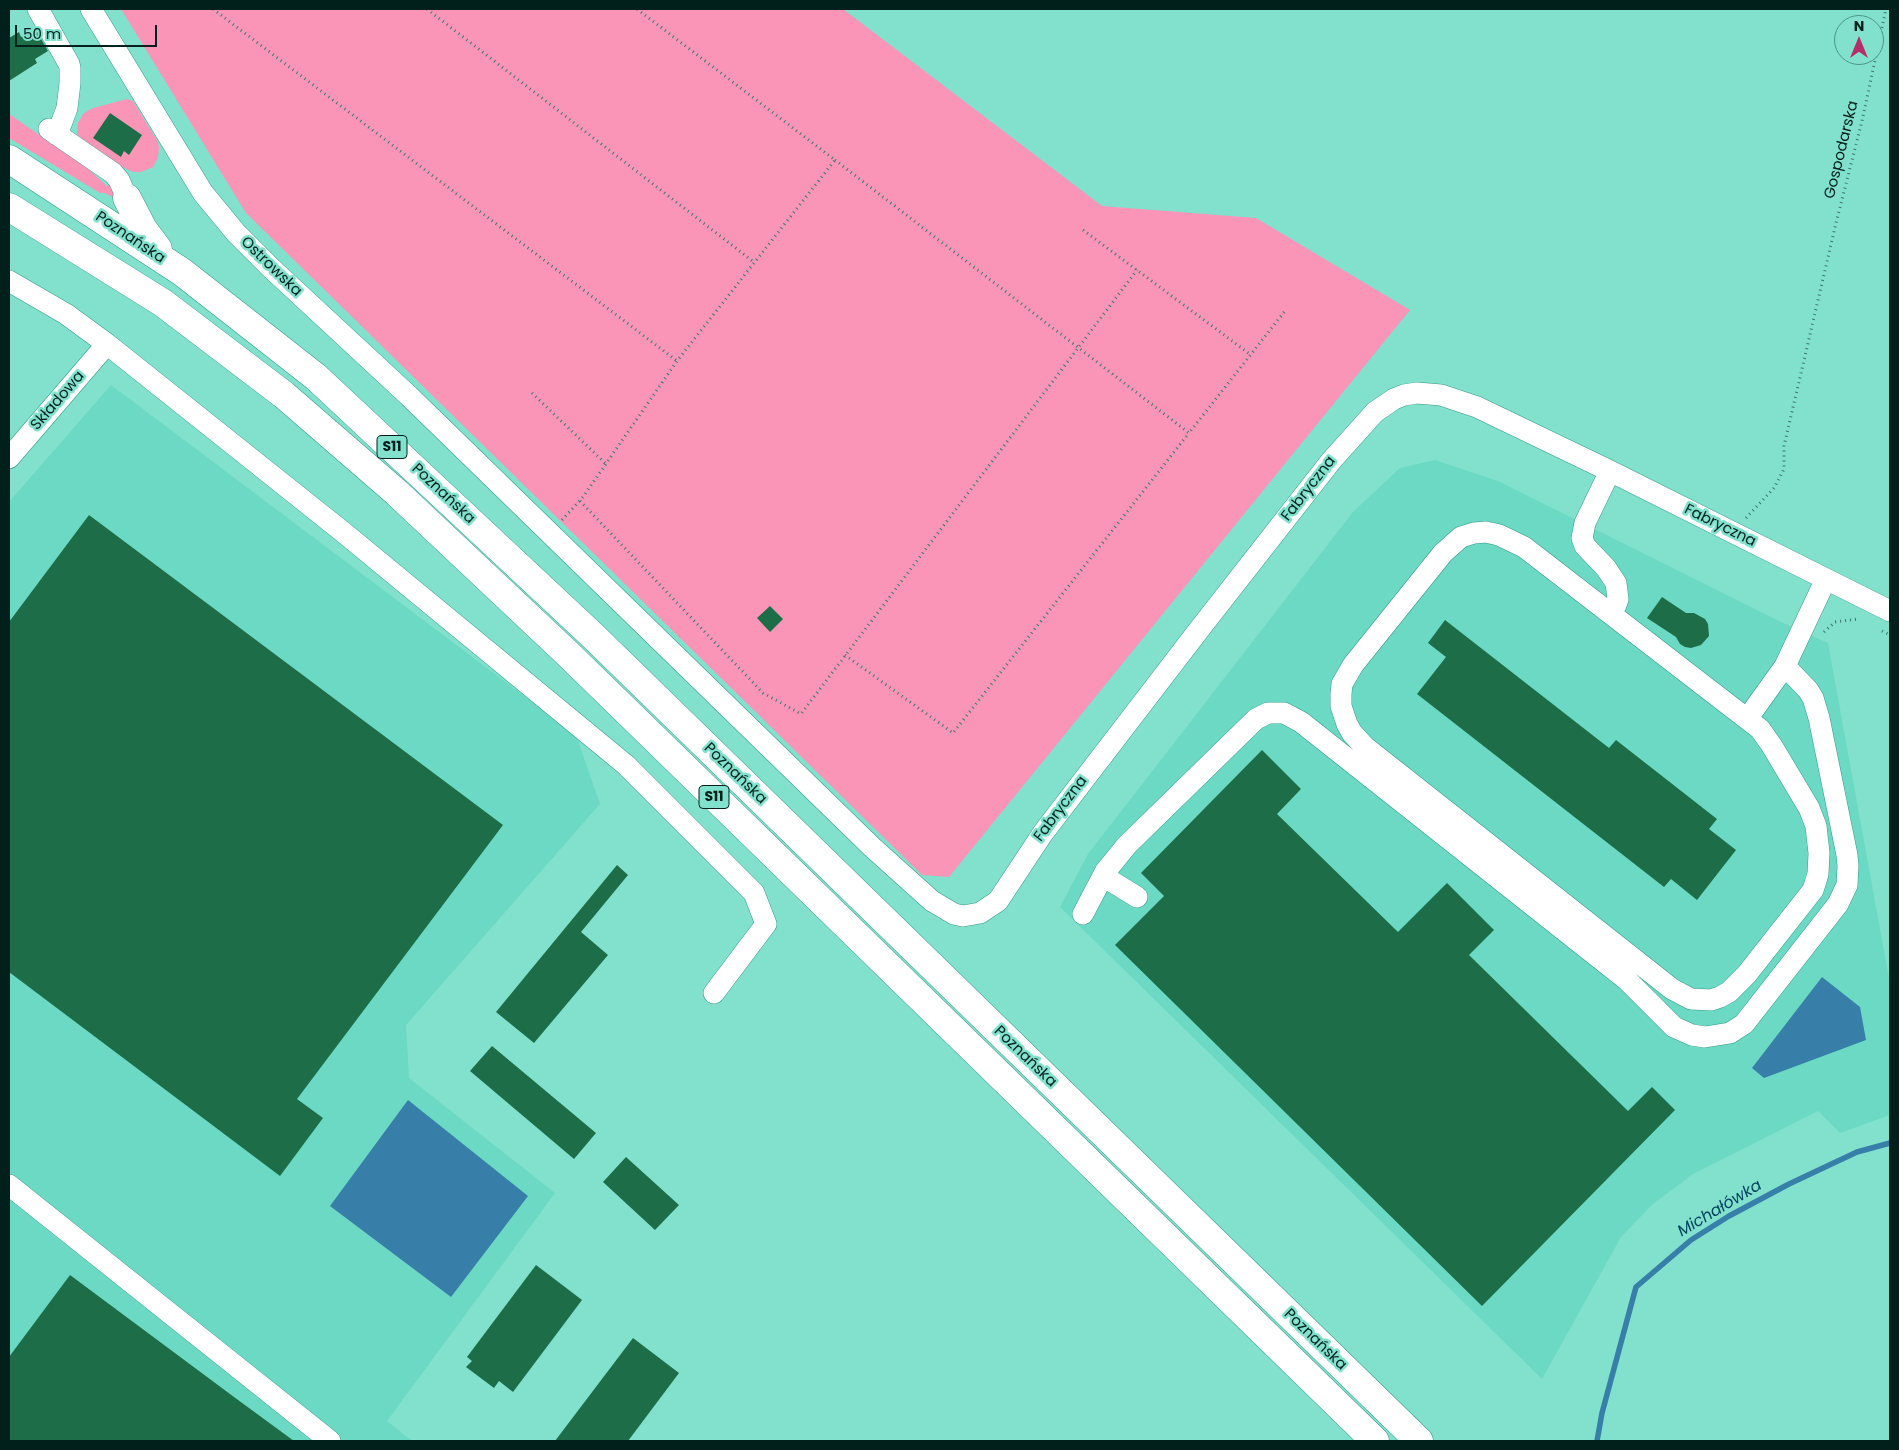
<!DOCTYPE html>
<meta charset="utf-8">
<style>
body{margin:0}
#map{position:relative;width:1899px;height:1450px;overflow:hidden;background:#81e1cd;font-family:Poppins,sans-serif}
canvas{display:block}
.frame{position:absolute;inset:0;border:10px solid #01201b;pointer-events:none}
.north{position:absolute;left:1834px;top:15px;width:50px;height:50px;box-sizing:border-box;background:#81e1cd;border:1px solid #4e9486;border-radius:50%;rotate:0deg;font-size:14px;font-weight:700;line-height:20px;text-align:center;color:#01201b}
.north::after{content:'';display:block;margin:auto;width:18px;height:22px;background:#b72d6a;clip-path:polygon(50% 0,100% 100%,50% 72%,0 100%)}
.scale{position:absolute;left:15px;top:25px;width:142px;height:22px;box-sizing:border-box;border:2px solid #01201b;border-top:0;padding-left:6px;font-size:15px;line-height:18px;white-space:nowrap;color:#01201b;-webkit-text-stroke:4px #81e1cd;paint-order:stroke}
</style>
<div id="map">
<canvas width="1899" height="1450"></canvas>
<div class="frame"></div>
<div class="north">N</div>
<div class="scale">50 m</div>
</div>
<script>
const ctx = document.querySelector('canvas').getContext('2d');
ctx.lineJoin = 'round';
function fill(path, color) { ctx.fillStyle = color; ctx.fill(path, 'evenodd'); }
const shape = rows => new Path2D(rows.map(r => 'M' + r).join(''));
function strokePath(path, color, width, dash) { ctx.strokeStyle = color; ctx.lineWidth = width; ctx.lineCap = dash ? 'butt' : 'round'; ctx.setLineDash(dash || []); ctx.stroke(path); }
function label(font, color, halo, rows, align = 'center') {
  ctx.font = font + ' Poppins,sans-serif'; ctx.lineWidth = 5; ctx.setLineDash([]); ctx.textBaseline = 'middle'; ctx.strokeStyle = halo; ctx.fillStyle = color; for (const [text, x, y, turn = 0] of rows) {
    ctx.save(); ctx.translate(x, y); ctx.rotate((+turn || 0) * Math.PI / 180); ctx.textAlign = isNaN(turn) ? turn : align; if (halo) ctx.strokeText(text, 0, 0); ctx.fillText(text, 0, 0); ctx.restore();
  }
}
const built = shape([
 [111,385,576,735,600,804,406,1025,409,1078,555,1193,387,1421,412,1441,9,1441,9,502],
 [1435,460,1498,481,1781,622,1828,643,1890,984,1890,1115,1840,1133,1818,1111,1693,1174,1653,1204,1621,1237,1542,1379,1060,907,1088,854,1353,512,1400,468]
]);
const green = shape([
 [121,9,843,9,1102,206,1256,218,1410,310,949,877,922,875,246,213],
 [127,99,133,101,158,142,159,148,158,157,153,167,141,172,133,172,118,165,81,138,77,134,78,123,83,114,87,111,93,108],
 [9,114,86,167,107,186,109,184,116,195,114,198,105,193,100,193,9,138]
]);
const water = shape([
 [1822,977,1860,1007,1866,1040,1764,1078,1752,1068],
 [408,1100,528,1196,451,1297,330,1206]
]);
const stream = shape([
 [1597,1441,1602,1413,1636,1287,1691,1240,1729,1216,1789,1184,1857,1152,1890,1143]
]);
const building = shape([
 [35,28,48,51,35,59,37,63,9,81,9,38,19,32,21,37],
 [110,113,142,135,129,155,124,151,121,157,93,138],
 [89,515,503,825,297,1099,323,1118,280,1176,9,972,9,622],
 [1662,597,1686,613,1694,613,1705,619,1708,624,1709,636,1701,645,1691,648,1685,647,1680,644,1676,637,1647,618],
 [770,606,783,619,770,632,757,618],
 [1445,620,1609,748,1616,740,1717,819,1709,829,1736,850,1697,900,1671,879,1664,887,1417,694,1446,657,1428,643],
 [1262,750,1301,789,1277,814,1398,932,1447,883,1494,930,1469,955,1628,1111,1652,1087,1675,1110,1482,1306,1115,945,1164,896,1141,873],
 [617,865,628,875,581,932,608,955,534,1043,496,1012],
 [492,1046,596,1133,574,1159,470,1071],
 [626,1157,679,1205,655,1230,603,1182],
 [536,1265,582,1300,513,1392,499,1381,494,1388,466,1367,472,1361,467,1357],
 [70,1275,234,1397,294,1441,9,1441,9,1357],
 [633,1338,679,1373,628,1441,555,1441]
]);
const path = shape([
 [213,9,677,361],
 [427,9,755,263],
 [835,160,1189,433,1285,311],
 [1083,230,1251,355],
 [532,393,606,464],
 [580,501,763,693,801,714,1137,270],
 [1746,518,1774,488,1784,469,1784,446,1836,223,1862,121,1886,9],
 [562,520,583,497,677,361,835,160,637,9],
 [1882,631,1890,635],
 [1824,632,1835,622,1858,619],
 [845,655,953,733,1189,433]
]);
const minor = shape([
 [38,9,69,64,70,68,70,83,67,108,57,135],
 [91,9,203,193,236,233,271,268,409,396,872,847,932,901,954,914,963,916,980,913,998,901,1043,833,1198,631,1331,461,1375,412,1394,399,1404,395,1417,393,1441,395,1477,407,1610,471,1890,611],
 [49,129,113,173,119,180,127,198],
 [9,281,66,314,107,344,343,532,626,765,754,893,766,924,714,993],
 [9,458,107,344],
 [1486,532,1499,535,1524,547,1760,729,1772,746,1809,808,1816,826,1819,853,1818,874,1813,890,1747,974,1729,992,1720,997,1711,1000,1691,999,1672,989,1365,747,1352,733,1347,724,1341,706,1341,694,1342,684,1353,665,1443,553,1461,537,1474,533,1486,532],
 [1610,613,1616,605,1618,599,1616,583,1606,568,1585,546,1582,538,1585,523,1610,471],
 [1747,719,1785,666,1826,579],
 [1103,876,1137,897],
 [1083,914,1105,872,1127,845,1256,719,1268,713,1284,713,1301,722,1627,980,1674,1027,1692,1035,1705,1037,1730,1033,1744,1024,1838,904,1847,885,1848,866,1847,855,1819,718,1813,698,1808,690,1785,666],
 [9,1185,330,1441]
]);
const highway = shape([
 [9,159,182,272,316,377,592,635,1419,1441],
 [127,198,143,229,158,249],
 [9,207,163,303,284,395,396,492,568,654,1375,1441]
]);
const shields = [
 [392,447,30],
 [714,797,30]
];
const shieldNames = [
 ["S11",392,447],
 ["S11",714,797]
];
const streetNames = [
 ["Gospodarska",1842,150,-76],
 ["Poznańska",130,238,34],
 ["Ostrowska",271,267,44],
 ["Składowa",58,401,-49],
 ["Fabryczna",1309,489,-52],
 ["Poznańska",443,494,43],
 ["Fabryczna",1720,526,26],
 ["Poznańska",735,774,44],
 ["Fabryczna",1061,809,-53],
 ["Poznańska",1025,1057,44],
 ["Poznańska",1315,1340,44]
];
const waterNames = [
 ["Michałówka",1720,1209,-31]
];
fill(built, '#6bd9c3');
fill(green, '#fa95b7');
fill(water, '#377ea9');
strokePath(stream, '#377ea9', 5.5);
fill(building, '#1d6d48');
strokePath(minor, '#369a88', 22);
strokePath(highway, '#369a88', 29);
strokePath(path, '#3b776b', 3, [1, 4]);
strokePath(minor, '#fff', 21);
strokePath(highway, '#fff', 28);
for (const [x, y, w] of shields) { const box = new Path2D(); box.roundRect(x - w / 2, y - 11.5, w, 23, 4); ctx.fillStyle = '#81e1cd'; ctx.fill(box); strokePath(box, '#01201b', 1); }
label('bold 14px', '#01201b', null, shieldNames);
label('15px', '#01201b', '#81e1cd', streetNames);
label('italic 16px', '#033f5e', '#81e1cd', waterNames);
</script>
